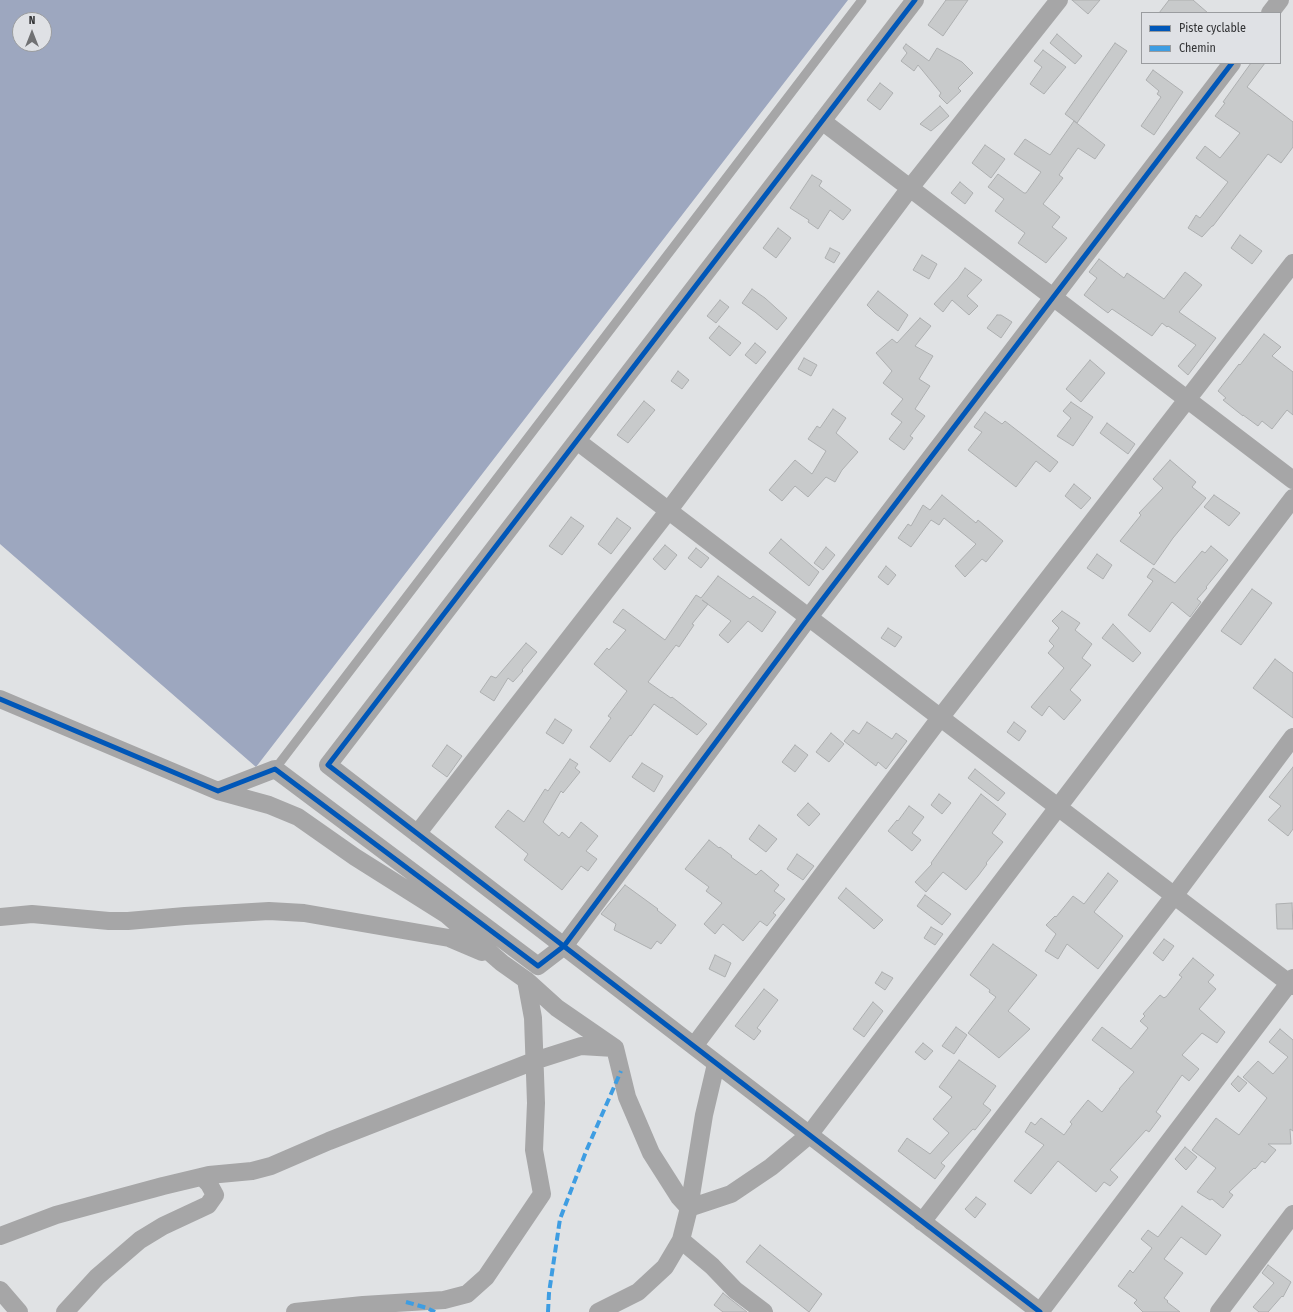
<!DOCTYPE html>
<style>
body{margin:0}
#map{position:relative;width:1293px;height:1312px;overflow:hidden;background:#e0e2e4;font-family:"Fira Sans Condensed",sans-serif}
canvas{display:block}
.legend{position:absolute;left:1141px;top:12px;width:140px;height:52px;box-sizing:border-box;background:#dfe1e5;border:1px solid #9a9c9f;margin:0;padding:5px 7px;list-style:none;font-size:12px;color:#333436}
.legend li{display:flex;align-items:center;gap:8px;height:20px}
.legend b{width:20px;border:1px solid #9a9c9f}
.north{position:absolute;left:12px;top:12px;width:40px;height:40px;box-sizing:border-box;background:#dfe1e5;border:1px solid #9a9c9f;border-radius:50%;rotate:0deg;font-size:11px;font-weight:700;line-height:16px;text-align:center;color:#333436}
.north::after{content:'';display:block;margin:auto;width:14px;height:18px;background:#707173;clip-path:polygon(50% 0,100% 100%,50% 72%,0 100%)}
</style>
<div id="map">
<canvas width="1293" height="1312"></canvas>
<ul class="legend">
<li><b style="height:5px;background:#0057b8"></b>Piste cyclable</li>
<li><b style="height:5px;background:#3e9de2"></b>Chemin</li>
</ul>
<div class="north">N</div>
</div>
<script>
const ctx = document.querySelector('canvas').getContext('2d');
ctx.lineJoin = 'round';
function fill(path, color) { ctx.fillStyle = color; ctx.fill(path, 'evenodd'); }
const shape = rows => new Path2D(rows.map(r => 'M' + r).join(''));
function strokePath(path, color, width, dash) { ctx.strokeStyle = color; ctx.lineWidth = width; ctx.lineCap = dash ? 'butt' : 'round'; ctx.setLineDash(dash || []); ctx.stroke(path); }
const water = shape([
 [0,0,848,0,256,767,0,544],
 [20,20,44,20,44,44,20,44]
]);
const building = shape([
 [946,0,968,0,943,36,928,25,946,0],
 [1072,0,1100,0,1088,14,1072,0],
 [1169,0,1193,0,1208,13,1159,13,1169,0],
 [1057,34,1082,56,1075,64,1050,43,1057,34],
 [1115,43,1127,51,1077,123,1065,114,1115,43],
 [906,44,929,61,937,48,962,62,973,73,958,88,961,91,947,104,939,96,941,93,918,65,914,71,901,61,907,53,903,48,906,44],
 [1043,50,1066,67,1044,94,1030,84,1042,67,1034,61,1043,50],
 [1251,63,1265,63,1247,87,1293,122,1293,147,1281,163,1268,154,1213,226,1212,226,1202,237,1188,228,1196,215,1200,218,1228,182,1196,158,1205,146,1220,158,1240,133,1215,116,1225,103,1223,102,1251,63],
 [1153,70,1183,92,1154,135,1141,126,1161,97,1157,94,1159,91,1146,80,1153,70],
 [880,83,893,93,880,110,867,100,880,83],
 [940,106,949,116,931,131,920,124,940,106],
 [1074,121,1105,145,1095,159,1078,148,1059,175,1063,178,1043,204,1060,217,1052,227,1067,238,1046,263,1018,243,1025,233,995,211,1004,199,988,187,998,174,1024,193,1026,193,1041,172,1014,154,1025,139,1050,155,1074,121],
 [985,145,1005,159,991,178,972,163,985,145],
 [812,175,822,181,819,186,851,210,843,220,830,210,818,229,808,222,809,220,790,208,812,175],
 [960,182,973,193,965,204,951,193,960,182],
 [778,228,791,238,776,258,763,248,778,228],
 [1240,235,1262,251,1252,264,1231,248,1240,235],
 [830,248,840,253,834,263,825,258,830,248],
 [922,255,937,264,929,279,913,270,922,255],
 [1099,259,1124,278,1127,273,1164,299,1185,272,1202,285,1179,312,1216,338,1188,375,1178,366,1196,345,1168,326,1167,327,1162,323,1152,336,1112,309,1108,313,1084,295,1097,278,1089,272,1099,259],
 [965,268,982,280,967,296,978,306,969,315,952,300,943,312,934,304,958,278,965,268],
 [752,289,765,298,787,318,777,330,755,312,742,303,752,289],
 [878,291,908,315,898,331,875,313,867,305,878,291],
 [720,300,729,307,716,323,707,316,720,300],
 [997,315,1001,315,1012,322,1001,338,987,328,997,315],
 [920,318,931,326,915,346,933,356,919,379,930,386,915,409,925,416,910,436,913,438,904,450,889,439,902,422,891,414,903,399,883,383,892,371,876,353,892,339,897,343,920,318],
 [719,326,741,343,730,356,709,338,719,326],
 [1264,334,1281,347,1272,356,1293,372,1293,415,1287,410,1272,429,1262,421,1258,426,1243,415,1243,416,1223,400,1226,398,1218,391,1239,364,1240,365,1264,334],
 [755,343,766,352,756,364,745,355,755,343],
 [804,358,817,365,811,376,798,369,804,358],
 [1090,360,1105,373,1081,402,1066,389,1090,360],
 [678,371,689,380,682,389,671,381,678,371],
 [644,401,655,410,628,443,617,435,644,401],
 [1071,402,1093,417,1073,446,1057,436,1071,418,1063,411,1071,402],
 [833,409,846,418,836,433,858,452,842,470,835,482,826,477,808,497,795,486,782,501,769,490,795,460,812,474,826,451,808,439,817,426,820,428,833,409],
 [985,412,1002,424,1005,421,1058,462,1050,472,1036,461,1016,487,968,450,982,432,974,427,985,412],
 [1107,423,1135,444,1128,454,1100,433,1107,423],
 [1170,460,1196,482,1192,487,1206,498,1173,538,1154,565,1120,541,1141,515,1139,513,1163,488,1153,479,1170,460],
 [1074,484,1091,498,1081,509,1065,496,1074,484],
 [942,495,976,523,978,520,1003,541,986,562,982,559,965,577,955,566,976,544,944,518,939,525,931,520,911,547,898,538,908,524,911,526,923,505,930,510,942,495],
 [1214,495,1240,513,1229,526,1204,507,1214,495],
 [571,517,584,526,562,555,549,546,571,517],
 [617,518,631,528,611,554,598,544,617,518],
 [781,539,819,572,809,586,769,553,781,539],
 [665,545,677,555,665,570,653,559,665,545],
 [1211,546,1228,560,1206,587,1207,588,1197,599,1201,602,1190,617,1172,602,1150,632,1128,615,1153,581,1147,577,1153,568,1175,583,1202,551,1205,553,1211,546],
 [826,547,835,555,823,570,814,563,826,547],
 [696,548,709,558,701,568,688,558,696,548],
 [1097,554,1112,565,1103,579,1087,568,1097,554],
 [886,566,896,575,888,585,878,577,886,566],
 [718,576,750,599,753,596,776,612,762,632,748,621,728,643,719,635,731,621,702,600,708,604,692,624,694,625,679,647,676,645,648,682,671,698,672,697,707,724,697,735,654,704,631,736,630,735,610,762,590,747,611,718,608,716,627,691,594,664,607,648,609,650,626,630,613,622,623,609,665,640,696,595,701,598,718,576],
 [1252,589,1272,603,1241,645,1221,631,1252,589],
 [1062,611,1080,623,1075,630,1092,644,1082,658,1091,665,1070,690,1081,700,1064,720,1049,706,1042,716,1031,707,1064,668,1048,653,1054,646,1049,641,1059,628,1052,621,1062,611],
 [1113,624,1141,653,1133,662,1102,638,1113,624],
 [888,628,902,637,895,647,881,638,888,628],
 [526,643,537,652,522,670,523,671,513,682,508,678,494,701,480,692,491,676,496,678,526,643],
 [1275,659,1293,673,1293,718,1253,688,1275,659],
 [555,719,572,730,563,744,546,733,555,719],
 [867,722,892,739,896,733,907,741,886,769,878,762,876,766,844,741,853,730,859,734,867,722],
 [1014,722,1026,731,1019,741,1007,732,1014,722],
 [831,733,844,744,829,762,816,752,831,733],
 [447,745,462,756,447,777,432,766,447,745],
 [795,745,808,755,795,772,782,762,795,745],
 [570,759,578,764,575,768,580,772,563,793,561,791,543,822,559,836,562,832,569,838,581,822,598,836,586,851,597,859,588,871,581,866,562,890,524,860,528,854,495,827,508,810,524,822,545,789,548,791,570,759],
 [642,763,663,776,654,792,632,777,642,763],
 [1293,767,1293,829,1288,836,1268,820,1281,806,1269,797,1293,767],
 [975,769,1005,793,998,801,968,778,975,769],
 [939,794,951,803,942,814,931,805,939,794],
 [981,794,1006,814,992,833,1003,842,986,863,987,864,978,876,966,890,943,872,926,892,915,882,932,864,931,863,981,794],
 [808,803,820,814,809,826,797,815,808,803],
 [909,806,924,817,912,833,921,840,912,851,888,831,897,820,898,821,909,806],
 [759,825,777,839,766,852,749,839,759,825],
 [709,840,719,848,720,847,732,856,731,857,756,875,761,870,779,885,774,891,785,899,773,913,776,915,767,926,760,921,743,941,723,924,715,934,704,924,722,903,706,891,709,887,685,869,709,840],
 [797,854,814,866,803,880,787,869,797,854],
 [1108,873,1118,881,1094,912,1123,936,1098,969,1067,944,1058,959,1045,951,1056,934,1046,925,1055,916,1056,917,1073,896,1084,904,1108,873],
 [625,885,658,909,657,910,676,925,661,944,657,941,651,949,614,930,616,924,601,914,625,885],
 [846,888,883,920,874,929,838,898,846,888],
 [925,895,951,914,942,925,917,906,925,895],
 [1292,903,1293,929,1277,929,1276,904,1292,903],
 [931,927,943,934,935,945,924,938,931,927],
 [1164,939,1174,946,1163,961,1153,953,1164,939],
 [993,944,1037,975,1008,1011,1030,1029,999,1058,968,1033,996,997,989,992,990,990,970,975,993,944],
 [715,955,731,963,725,977,709,969,715,955],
 [1193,958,1214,975,1208,982,1216,989,1199,1009,1225,1032,1217,1043,1202,1033,1182,1055,1199,1069,1189,1081,1182,1075,1156,1112,1161,1116,1149,1132,1146,1130,1110,1170,1118,1177,1110,1186,1104,1182,1096,1192,1058,1161,1031,1194,1014,1181,1044,1145,1025,1132,1031,1122,1035,1125,1041,1118,1064,1135,1072,1124,1070,1122,1088,1100,1102,1112,1120,1089,1119,1089,1134,1072,1092,1040,1102,1027,1131,1049,1148,1028,1140,1021,1145,1016,1143,1014,1160,995,1164,998,1165,997,1166,997,1182,977,1179,975,1193,958],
 [882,972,893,978,885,990,875,983,882,972],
 [764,989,778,1000,757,1028,761,1031,754,1040,735,1026,764,989],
 [873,1002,883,1011,864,1037,853,1029,873,1002],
 [956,1027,967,1035,954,1054,942,1046,956,1027],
 [1280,1029,1293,1040,1293,1131,1290,1129,1291,1144,1268,1144,1276,1150,1265,1163,1262,1161,1255,1169,1254,1168,1229,1192,1233,1195,1223,1208,1212,1199,1210,1200,1197,1192,1216,1168,1192,1150,1216,1118,1239,1135,1267,1098,1243,1077,1258,1061,1273,1074,1288,1057,1269,1042,1280,1029],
 [923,1043,933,1051,925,1060,915,1052,923,1043],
 [959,1060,996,1086,983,1104,991,1110,975,1130,973,1129,941,1163,945,1166,935,1179,898,1151,907,1138,930,1154,949,1133,933,1119,952,1097,939,1087,959,1060],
 [1238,1076,1247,1083,1239,1092,1231,1084,1238,1076],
 [1185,1147,1197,1157,1186,1170,1175,1159,1185,1147],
 [976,1197,986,1204,975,1218,965,1209,976,1197],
 [1182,1206,1221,1235,1206,1255,1181,1237,1164,1259,1183,1273,1164,1298,1168,1301,1167,1302,1180,1312,1143,1312,1134,1303,1137,1300,1118,1286,1130,1270,1133,1273,1152,1248,1141,1239,1148,1230,1158,1237,1182,1206],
 [760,1245,822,1294,809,1312,746,1262,760,1245],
 [1268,1265,1291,1282,1283,1297,1282,1296,1268,1312,1259,1312,1253,1307,1274,1283,1262,1273,1268,1265],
 [723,1293,729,1298,747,1312,723,1312,714,1305,723,1293]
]);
const lane = shape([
 [275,769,862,0]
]);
const street = shape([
 [915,0,328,765,1040,1312],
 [1270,13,1280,0],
 [822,121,1293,480],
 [577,441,1293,986],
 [0,699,218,791,275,769,538,966,564,946,809,617,1232,63],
 [218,791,269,805,298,817,355,857,447,915,502,963,526,980,557,1008,615,1048,627,1097,651,1153,679,1197,689,1208],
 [417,834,669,510,910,188,1059,0],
 [0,917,32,914,109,921,128,921,185,916,269,911,304,913,449,938,482,952],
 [694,1046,940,718,1293,263],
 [689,1208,731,1194,771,1167,809,1135,1293,498],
 [922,1222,1174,896,1293,737],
 [0,1236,56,1215,163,1186,209,1175,252,1171,271,1166,329,1141,534,1061,581,1046,614,1048],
 [681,1240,712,1266,735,1290,764,1312],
 [0,1290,19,1312],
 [65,1312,97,1277,140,1240,163,1226,208,1205,215,1195,209,1184,202,1177],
 [295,1312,363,1305,444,1300,467,1294,486,1277,542,1194,534,1150,536,1103,533,1018,526,980],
 [598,1312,638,1292,665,1267,681,1240,689,1208,704,1115,716,1064],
 [1040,1312,1293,978],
 [1219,1312,1293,1214]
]);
const quiet = shape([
 [406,1302,427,1308,435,1312],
 [548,1312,549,1293,560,1219,587,1149,621,1071]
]);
const cycleway = shape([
 [915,0,328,765,1040,1312],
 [0,699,218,791,275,769,538,966,564,946,809,617,1232,63]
]);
fill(water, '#9da7bf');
fill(building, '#c8cacb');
strokePath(building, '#adafb0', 1);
strokePath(lane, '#a6a6a7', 9);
strokePath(street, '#a6a6a7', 18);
strokePath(quiet, '#3e9de2', 4, [8, 4]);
strokePath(cycleway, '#0057b8', 5);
</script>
